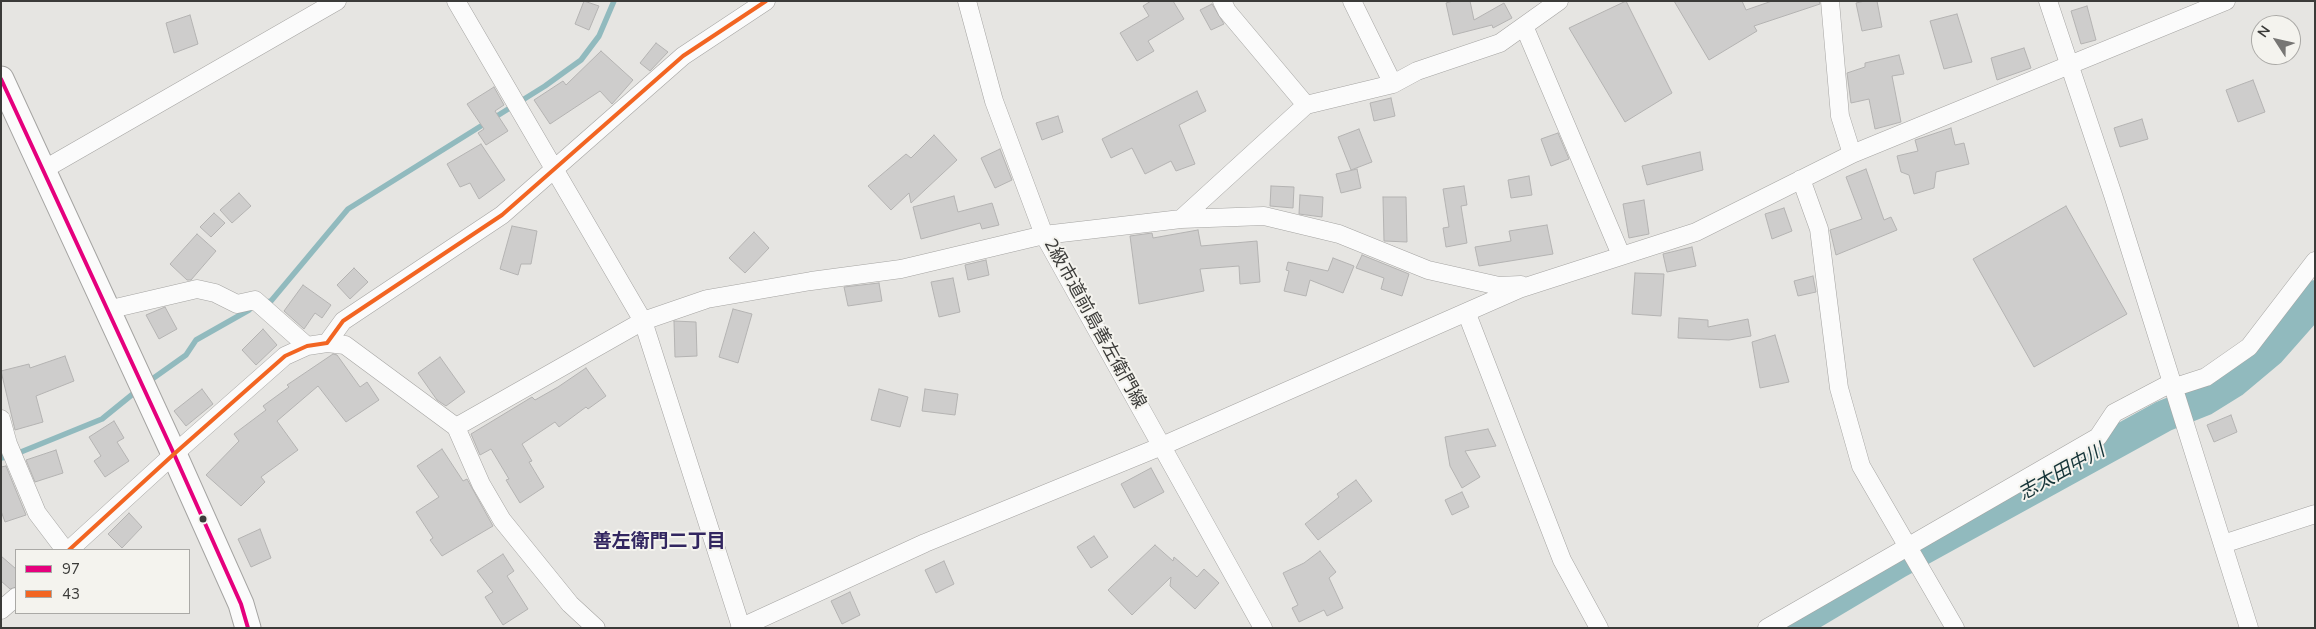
<!DOCTYPE html>
<meta charset="utf-8">
<style>
body{margin:0}
#map{position:relative;width:2316px;height:629px;overflow:hidden;background:#e6e5e2;font-family:"Nunito Sans",sans-serif}
canvas{display:block}
.frame{position:absolute;inset:0;border:2px solid #3b3b39;pointer-events:none}
.legend{position:absolute;left:15px;top:549px;width:175px;height:65px;box-sizing:border-box;background:#f4f3ee;border:1px solid #aaa9a6;margin:0;padding:6px 9px;list-style:none;font-size:15px;color:#3b3b39}
.legend li{display:flex;align-items:center;gap:10px;height:25px}
.legend b{width:25px;border:1px solid #aaa9a6}
.north{position:absolute;left:2251px;top:15px;width:50px;height:50px;box-sizing:border-box;background:#f4f3ee;border:1px solid #aaa9a6;border-radius:50%;rotate:305deg;font-size:14px;font-weight:700;line-height:20px;text-align:center;color:#3b3b39}
.north::after{content:'';display:block;margin:auto;width:18px;height:22px;background:#777674;clip-path:polygon(50% 0,100% 100%,50% 72%,0 100%)}
</style>
<div id="map">
<canvas width="2316" height="629"></canvas>
<div class="frame"></div>
<ul class="legend">
<li><b style="height:6px;background:#e5007d"></b>97</li>
<li><b style="height:6px;background:#f26522"></b>43</li>
</ul>
<div class="north">N</div>
</div>
<script>
const ctx = document.querySelector('canvas').getContext('2d');
ctx.lineJoin = 'round';
const shape = rows => new Path2D(rows.map(r => 'M' + r).join(''));
function strokePath(path, color, width, dash) { ctx.strokeStyle = color; ctx.lineWidth = width; ctx.lineCap = dash ? 'butt' : 'round'; ctx.setLineDash(dash || []); ctx.stroke(path); }
function fill(path, color) { ctx.fillStyle = color; ctx.fill(path, 'evenodd'); }
function label(font, color, halo, rows, align = 'center') {
  ctx.font = font + ' "Nunito Sans","Noto Sans JP",sans-serif'; ctx.lineWidth = 4; ctx.setLineDash([]); ctx.textBaseline = 'middle'; ctx.strokeStyle = halo; ctx.fillStyle = color; for (const [text, x, y, turn = 0] of rows) {
    ctx.save(); ctx.translate(x, y); ctx.rotate((+turn || 0) * Math.PI / 180); ctx.textAlign = isNaN(turn) ? turn : align; if (halo) ctx.strokeText(text, 0, 0); ctx.fillText(text, 0, 0); ctx.restore();
  }
}
const stream = shape([
 [264,303,271,301,348,209,545,86,581,60,599,36,614,1],
 [148,382,186,355,196,340,249,310],
 [1,458,11,456,102,419,139,389]
]);
const river = shape([
 [1788,628,1897,563,2164,416,2204,400,2233,382,2270,351,2307,309,2315,296]
]);
const building = shape([
 [584,1,599,6,589,30,575,24,584,1],
 [1151,1,1173,1,1184,19,1148,41,1154,51,1137,61,1120,33,1149,16,1143,6,1151,1],
 [1453,1,1470,1,1474,20,1504,3,1512,18,1493,28,1492,25,1453,35,1446,3,1453,1],
 [1626,1,1672,93,1625,122,1569,28,1626,1],
 [1674,1,1742,1,1746,10,1772,1,1819,1,1820,4,1754,26,1757,31,1709,60,1674,1],
 [1865,1,1877,1,1882,27,1862,31,1856,3,1865,1],
 [1212,4,1224,24,1211,30,1200,10,1212,4],
 [2087,6,2096,40,2081,44,2071,11,2087,6],
 [1957,14,1972,62,1944,69,1930,21,1957,14],
 [190,15,198,44,174,53,166,23,190,15],
 [656,43,668,52,650,71,640,63,656,43],
 [2024,48,2031,68,1997,80,1991,58,2024,48],
 [601,51,633,80,612,104,600,91,550,124,534,100,563,81,566,85,601,51],
 [1899,55,1904,74,1892,76,1901,122,1875,129,1869,99,1851,103,1847,73,1865,67,1865,63,1899,55],
 [2253,80,2265,112,2238,122,2226,90,2253,80],
 [494,87,504,105,495,111,508,131,486,145,478,133,484,129,467,104,494,87],
 [1197,91,1206,111,1179,125,1195,164,1176,171,1171,161,1145,174,1132,148,1111,158,1102,139,1197,91],
 [1391,98,1395,116,1374,121,1370,103,1391,98],
 [1058,116,1063,132,1042,140,1036,123,1058,116],
 [2142,119,2148,139,2120,147,2114,128,2142,119],
 [1951,128,1955,145,1964,143,1969,164,1936,172,1934,188,1914,194,1909,175,1901,172,1897,156,1918,151,1915,140,1951,128],
 [1359,129,1372,162,1351,170,1338,137,1359,129],
 [1558,133,1569,159,1551,166,1541,139,1558,133],
 [934,135,957,160,911,203,909,193,891,210,868,186,906,154,911,158,934,135],
 [481,144,505,180,479,199,470,183,460,187,447,164,481,144],
 [1000,149,1012,180,995,188,981,158,1000,149],
 [1700,152,1703,170,1647,185,1642,166,1700,152],
 [1357,169,1361,188,1341,193,1336,174,1357,169],
 [1866,169,1884,220,1891,217,1897,230,1836,255,1830,230,1862,219,1846,177,1866,169],
 [1529,176,1532,195,1511,198,1508,180,1529,176],
 [1271,186,1294,187,1293,208,1270,206,1271,186],
 [1464,186,1467,205,1461,206,1467,243,1446,247,1443,228,1449,227,1443,189,1464,186],
 [239,193,251,206,232,223,220,210,239,193],
 [1300,195,1323,197,1322,217,1299,214,1300,195],
 [954,196,958,212,992,203,999,225,982,229,980,223,921,239,913,207,954,196],
 [1383,197,1406,197,1407,242,1384,241,1383,197],
 [1644,200,1649,234,1629,238,1623,204,1644,200],
 [2066,206,2127,314,2034,367,1973,259,2066,206],
 [1784,208,1792,231,1772,239,1765,214,1784,208],
 [214,213,225,223,211,237,200,227,214,213],
 [1547,225,1553,254,1479,266,1475,247,1511,241,1509,231,1547,225],
 [512,226,537,231,531,264,521,264,518,275,500,269,512,226],
 [1198,230,1201,246,1257,241,1260,282,1240,284,1239,266,1200,269,1204,291,1139,304,1130,236,1152,233,1153,238,1198,230],
 [754,232,769,248,745,273,729,258,754,232],
 [197,234,216,251,191,280,187,280,170,264,197,234],
 [1692,247,1696,266,1667,272,1663,254,1692,247],
 [1362,255,1409,274,1402,296,1381,289,1384,278,1356,268,1362,255],
 [1333,258,1354,266,1343,293,1310,280,1306,296,1284,291,1289,271,1286,270,1288,262,1328,271,1333,258],
 [986,260,989,275,968,280,965,265,986,260],
 [354,268,368,282,350,299,337,285,354,268],
 [1635,273,1664,274,1661,316,1632,314,1635,273],
 [1813,276,1816,292,1798,296,1794,281,1813,276],
 [953,278,960,312,939,317,931,282,953,278],
 [879,283,882,301,848,306,844,287,879,283],
 [303,285,331,305,322,318,315,313,304,329,284,311,303,285],
 [165,307,177,329,159,339,146,315,165,307],
 [733,309,752,314,738,363,719,357,733,309],
 [1679,318,1708,320,1708,327,1748,319,1751,336,1729,340,1678,338,1679,318],
 [674,321,696,322,697,356,675,357,674,321],
 [263,329,277,345,256,365,242,350,263,329],
 [1775,335,1789,382,1760,388,1752,342,1775,335],
 [333,354,337,355,360,387,367,382,379,400,346,422,318,386,277,421,298,450,261,477,265,482,241,506,206,475,239,441,234,434,266,410,263,406,289,387,287,385,333,354],
 [65,356,74,381,36,396,43,422,15,430,1,371,29,364,30,368,65,356],
 [440,357,465,392,446,406,437,400,418,373,440,357],
 [586,368,606,396,588,409,586,407,559,427,555,422,522,444,532,461,529,462,544,487,520,503,506,480,509,479,491,449,480,455,471,434,532,397,535,400,558,387,586,368],
 [202,389,213,404,186,426,174,411,202,389],
 [879,389,908,397,900,427,871,420,879,389],
 [925,389,958,394,955,415,922,411,925,389],
 [2231,415,2237,432,2214,442,2207,425,2231,415],
 [114,421,124,438,117,442,129,461,105,477,94,461,101,456,89,437,114,421],
 [1488,429,1496,446,1465,451,1480,477,1462,488,1450,466,1445,437,1488,429],
 [442,449,463,481,467,479,493,526,442,556,430,540,433,538,416,512,439,497,417,466,442,449],
 [56,450,63,473,35,482,26,460,56,450],
 [6,466,26,515,5,522,1,511,1,467,6,466],
 [1151,468,1164,492,1134,508,1121,484,1151,468],
 [1356,480,1372,501,1318,540,1305,524,1339,497,1337,494,1356,480],
 [1462,492,1469,507,1452,515,1445,500,1462,492],
 [129,513,142,527,122,548,108,534,129,513],
 [260,529,271,558,251,567,238,539,260,529],
 [1094,536,1108,557,1091,568,1077,547,1094,536],
 [1155,545,1173,561,1174,557,1197,577,1204,569,1219,583,1195,609,1170,586,1171,577,1132,615,1108,590,1155,545],
 [1320,551,1336,572,1329,578,1343,608,1327,616,1324,610,1299,622,1292,608,1298,605,1283,573,1304,563,1320,551],
 [503,554,514,571,507,576,528,609,503,625,485,597,493,592,477,571,503,554],
 [1,556,16,569,16,587,10,589,1,581,1,556],
 [944,561,954,584,936,593,925,570,944,561],
 [850,592,860,615,842,624,831,601,850,592]
]);
const minor = shape([
 [456,1,643,321,741,627],
 [967,1,994,101,1044,235,1263,628],
 [1222,1,1227,11,1306,105],
 [1352,1,1393,84],
 [1830,1,1840,116,1852,154],
 [2048,1,2113,195,2249,628],
 [1524,26,1621,255],
 [43,170,337,1],
 [1801,179,1819,229,1839,388,1861,466,1955,628],
 [1181,219,1306,105,1393,84,1417,71,1500,43,1559,1],
 [107,310,197,289,215,293,237,304,255,300,307,346],
 [1467,314,1562,560,1599,628],
 [327,343,345,345,456,427,481,484,502,520,570,604,596,628],
 [2172,388,2206,377,2249,347,2315,261],
 [1,419,8,444,37,513,65,550],
 [456,427,643,321,707,299,811,281,901,269,1044,235,1181,219,1264,216,1339,234,1428,270,1499,286,1521,285],
 [2223,544,2315,514],
 [69,550,174,454,285,356,307,346,327,343,343,321,502,215,683,56,766,1],
 [1,610,16,597],
 [740,628,925,543,1162,446,1519,289,1696,232,1852,154,2226,1],
 [1767,628,2098,437,2114,413,2171,383]
]);
const secondary = shape([
 [1,79,174,454,241,604,248,628]
]);
const bus1 = shape([
 [1,79,174,454,241,604,248,628]
]);
const bus2 = shape([
 [69,550,174,454,285,356,307,346,327,343,343,321,502,215,683,56,766,1]
]);
const markers = [
 [203,519,4.5,"#3b3b39"]
];
const streetNames = [
 ["2級市道前島善左衛門線",1094,324,61]
];
const waterNames = [
 ["志太田中川",2062,473,-29]
];
const neighbourhoodNames = [
 ["善左衛門二丁目",659,542]
];
strokePath(stream, '#91babe', 5.5);
strokePath(river, '#91babe', 32);
fill(building, '#cecdcc');
strokePath(building, '#b4b3b2', 1);
strokePath(minor, '#a5a4a2', 19);
strokePath(secondary, '#a5a4a2', 27);
strokePath(minor, '#fbfbfb', 18);
strokePath(secondary, '#fbfbfb', 25);
strokePath(bus1, '#e5007d', 4);
strokePath(bus2, '#f26522', 4);
for (const [x, y, r, color] of markers) { const dot = new Path2D(); dot.arc(x, y, r, 0, 2 * Math.PI); ctx.fillStyle = color; ctx.fill(dot); strokePath(dot, '#f4f3ee', 2); }
label('18px', '#3b3b39', '#f4f3ee', streetNames);
label('italic 19px', '#153438', '#f4f3ee', waterNames);
label('bold 19px', '#322660', '#f4f3ee', neighbourhoodNames);
</script>
